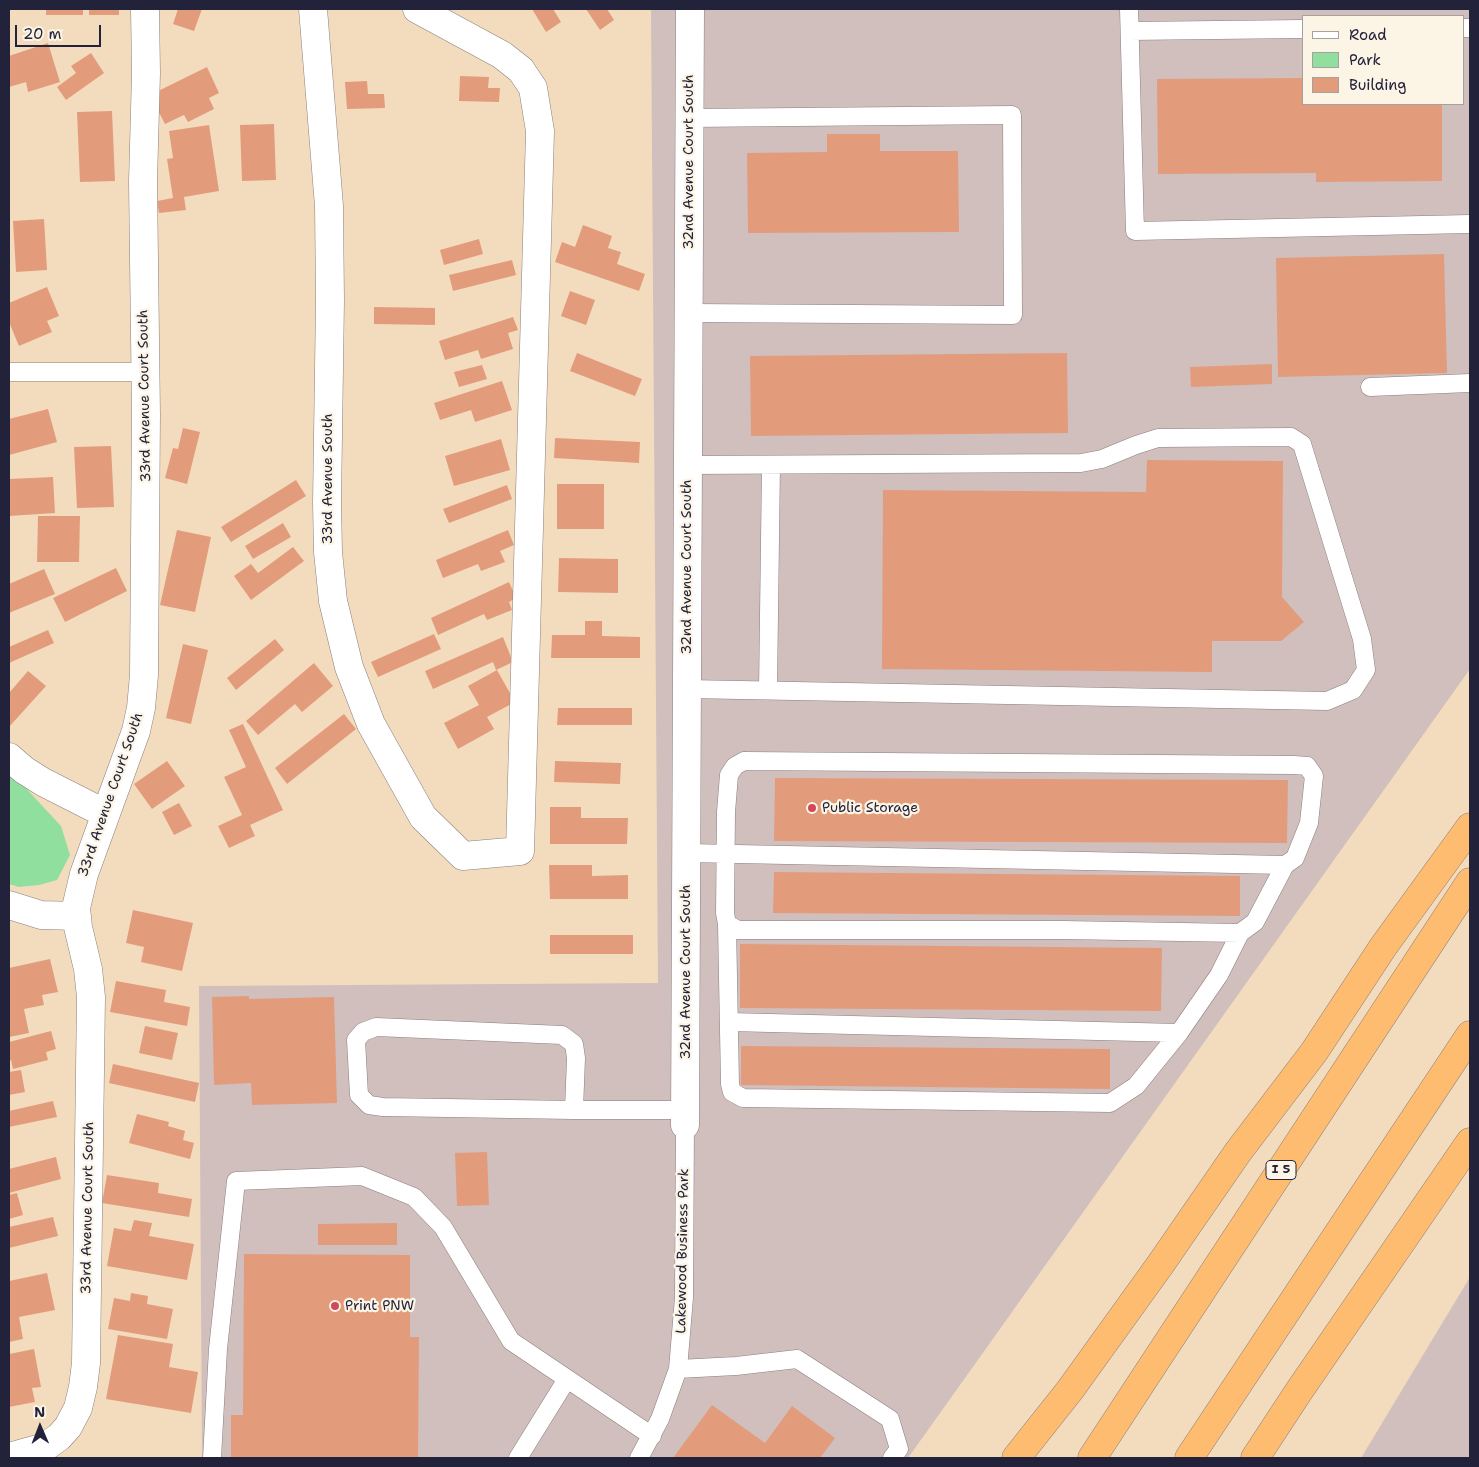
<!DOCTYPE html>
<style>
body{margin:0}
#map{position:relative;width:1479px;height:1467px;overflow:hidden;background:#f3dcbd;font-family:"Shantell Sans",sans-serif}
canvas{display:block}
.frame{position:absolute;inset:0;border:10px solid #22223b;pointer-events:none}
.legend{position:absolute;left:1302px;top:15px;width:162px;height:90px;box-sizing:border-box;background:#fcf5e5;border:1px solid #a5a1a1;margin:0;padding:6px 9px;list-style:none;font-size:15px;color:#22223b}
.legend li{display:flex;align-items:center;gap:10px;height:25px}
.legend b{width:25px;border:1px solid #a5a1a1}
.north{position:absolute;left:15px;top:1402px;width:50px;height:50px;-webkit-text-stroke:4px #fcf5e5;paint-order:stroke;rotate:359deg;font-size:14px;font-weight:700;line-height:20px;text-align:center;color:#22223b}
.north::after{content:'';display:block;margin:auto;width:18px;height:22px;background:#22223b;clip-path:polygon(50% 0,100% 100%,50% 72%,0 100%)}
.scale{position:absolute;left:15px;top:25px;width:86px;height:22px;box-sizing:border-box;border:2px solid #22223b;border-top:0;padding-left:6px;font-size:15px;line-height:18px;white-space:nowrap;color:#22223b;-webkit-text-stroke:4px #fcf5e5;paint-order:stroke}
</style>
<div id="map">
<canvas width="1479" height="1467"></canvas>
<div class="frame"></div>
<ul class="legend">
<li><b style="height:6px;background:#fff"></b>Road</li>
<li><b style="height:14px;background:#90df9e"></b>Park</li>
<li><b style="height:14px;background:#e29c7c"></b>Building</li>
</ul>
<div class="north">N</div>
<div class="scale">20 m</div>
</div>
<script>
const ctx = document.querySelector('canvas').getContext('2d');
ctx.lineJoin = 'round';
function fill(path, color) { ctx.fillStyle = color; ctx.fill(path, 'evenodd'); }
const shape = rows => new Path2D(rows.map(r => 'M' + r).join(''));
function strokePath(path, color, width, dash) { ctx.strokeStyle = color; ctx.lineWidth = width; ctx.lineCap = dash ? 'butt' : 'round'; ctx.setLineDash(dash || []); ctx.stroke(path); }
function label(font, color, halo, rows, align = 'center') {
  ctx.font = font + ' "Shantell Sans",sans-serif'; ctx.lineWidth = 4.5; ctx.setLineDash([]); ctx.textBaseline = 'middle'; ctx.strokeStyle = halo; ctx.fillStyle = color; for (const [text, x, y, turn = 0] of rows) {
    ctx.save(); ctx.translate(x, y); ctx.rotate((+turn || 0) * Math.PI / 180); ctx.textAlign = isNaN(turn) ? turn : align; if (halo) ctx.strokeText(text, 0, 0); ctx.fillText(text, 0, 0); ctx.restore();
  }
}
const industrial = shape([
 [651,9,1470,9,1470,669,908,1458,202,1458,199,986,658,983],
 [1303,16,1463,16,1463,104,1303,104],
 [1470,1277,1470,1458,1361,1458]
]);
const green = shape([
 [9,770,61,826,70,855,57,880,39,885,19,887,9,884]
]);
const building = shape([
 [46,9,83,9,83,15,46,15],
 [89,9,119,9,119,15,89,15],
 [178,9,202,9,194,31,173,24],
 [532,9,553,9,561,22,546,32],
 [586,9,607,9,614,20,600,30],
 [48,43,60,82,28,92,26,82,9,87,9,56],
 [91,53,104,73,66,100,57,87,76,73,71,66],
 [207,67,219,93,209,98,214,109,188,122,184,115,165,124,150,95],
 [460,76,489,77,488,88,500,88,499,102,459,101],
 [1303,78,1303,104,1442,104,1442,181,1316,182,1316,173,1158,174,1157,79],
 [367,81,368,94,384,94,385,108,347,109,345,82],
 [112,111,115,181,80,182,77,112],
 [274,124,276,180,242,181,240,125],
 [209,125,219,191,184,197,186,210,159,213,157,201,173,198,167,159,173,158,169,131],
 [827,134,880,134,880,151,958,151,959,232,748,233,747,153,827,152],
 [44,219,47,270,16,272,13,221],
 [583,225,612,236,608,248,621,252,617,264,645,274,639,291,555,262,562,242,575,247],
 [479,239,483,254,444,265,440,250],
 [1444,254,1447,373,1278,377,1276,258],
 [512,260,516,275,453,291,449,275],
 [47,287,59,316,47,321,52,332,19,346,9,322,9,303],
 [570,291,595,300,586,325,561,316],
 [374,307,435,308,435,325,374,324],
 [513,317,518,330,508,333,513,349,481,359,478,350,445,360,439,341],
 [577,353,642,379,635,396,570,371],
 [1067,353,1068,433,751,436,750,356],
 [1272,364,1272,384,1191,387,1190,367],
 [482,365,487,379,459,387,454,372],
 [502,381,512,410,475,422,471,410,440,420,434,403],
 [48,409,57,442,9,455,9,419],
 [183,428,200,432,187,484,165,478,173,448,178,449],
 [555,438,640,442,639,463,554,458],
 [501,439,510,470,454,486,445,456],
 [111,446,114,507,77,508,74,447],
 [1147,460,1283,461,1282,597,1304,622,1281,641,1212,641,1212,672,882,669,883,490,1146,492],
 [53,477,55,513,9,516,9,479],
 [296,480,306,496,231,542,221,527],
 [557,484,604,484,604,529,557,529],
 [507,485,512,499,449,523,443,509],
 [38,516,80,516,79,562,37,562],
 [283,523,291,537,253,559,245,546],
 [177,530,211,537,195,612,160,605],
 [508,530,514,545,500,551,505,562,481,571,478,564,443,578,436,560],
 [293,547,304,561,251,600,234,576,251,564,258,573],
 [559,558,618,559,618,593,558,592],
 [116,568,127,591,65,622,53,598],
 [44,569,55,594,9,613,9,584],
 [509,582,516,598,509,602,512,610,487,620,484,614,438,635,431,618],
 [585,621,602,621,602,636,640,637,640,658,551,658,552,635,585,635],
 [48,630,54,643,9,663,9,647],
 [434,634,441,649,378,677,371,662],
 [503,637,513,662,496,670,493,662,433,689,425,671],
 [275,639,284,650,236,690,227,678],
 [183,644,208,650,191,724,166,718],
 [314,663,333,686,302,712,295,704,258,735,246,721],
 [497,670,515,702,487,717,494,729,458,749,444,723,479,705,468,686],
 [28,671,46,686,9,727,9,693],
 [558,708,632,708,632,725,557,725],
 [344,714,356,729,287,784,275,768],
 [243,724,283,810,250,825,255,836,229,848,218,826,242,815,224,777,246,767,229,730],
 [167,761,185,786,152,809,134,784],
 [555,761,621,763,620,784,554,782],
 [775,778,1288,780,1287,843,774,841],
 [179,803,192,826,174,835,162,812],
 [550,807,581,807,581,818,628,818,627,844,550,844],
 [549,865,592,865,592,876,628,875,628,899,550,899],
 [774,872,1240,876,1240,916,773,913],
 [133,910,193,923,182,971,141,962,144,947,126,943],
 [550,935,633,935,633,954,550,954],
 [740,944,1162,948,1161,1011,740,1008],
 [50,959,58,992,42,995,44,1005,24,1009,29,1033,9,1037,9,968],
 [116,981,166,990,164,1002,190,1007,187,1026,110,1012],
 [249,996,249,999,334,997,337,1103,252,1105,251,1083,214,1085,212,997],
 [145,1026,178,1033,172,1060,139,1053],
 [51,1031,56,1049,46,1052,48,1060,13,1069,11,1060,9,1061,9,1042],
 [741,1046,1110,1049,1110,1089,741,1085],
 [113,1064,199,1083,195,1102,109,1083],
 [21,1070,25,1092,9,1095,9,1072],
 [53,1101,57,1117,9,1127,9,1111],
 [137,1114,169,1122,168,1126,185,1131,183,1140,194,1143,190,1159,129,1143],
 [487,1152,489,1205,457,1206,455,1153],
 [56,1157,61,1179,9,1193,9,1169],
 [107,1175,159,1183,158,1193,192,1199,189,1217,102,1203],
 [17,1193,23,1215,9,1219,9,1195],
 [53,1217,58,1236,9,1248,9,1227],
 [134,1220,152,1223,149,1236,194,1244,187,1280,107,1266,114,1228,131,1231],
 [397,1223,397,1245,318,1245,318,1224],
 [244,1254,410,1255,410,1337,419,1337,418,1458,231,1458,231,1415,243,1415],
 [47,1273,55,1310,19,1317,23,1339,9,1342,9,1281],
 [131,1293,148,1296,147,1304,173,1309,167,1339,108,1329,114,1298,130,1301],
 [118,1335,173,1344,169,1367,198,1372,191,1413,106,1399],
 [34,1349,41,1387,32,1388,35,1402,9,1407,9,1354],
 [712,1405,765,1443,792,1406,835,1438,820,1458,673,1458]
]);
const service = shape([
 [1129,9,1135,231,1470,224],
 [1463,28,1470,28],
 [1130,31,1303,29],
 [689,313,1013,315,1012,115,689,118],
 [9,372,145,372],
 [1370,387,1470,383],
 [687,689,1327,701,1353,690,1366,670,1362,639,1302,444,1291,437,1158,438,1136,445,1102,459,1081,463,688,465],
 [768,690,771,465],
 [744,761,1294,765,1307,766,1314,776,1309,823,1295,858,1285,865,1255,922,1240,933,1219,975,1179,1033,1136,1086,1110,1103,743,1098,732,1092,730,1084,727,924,725,913,726,812,729,775,735,766,744,761],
 [686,853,1285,865],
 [727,924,738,930,1063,930,1240,933],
 [729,1022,1179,1033],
 [574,1110,576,1058,574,1044,562,1035,376,1027,363,1032,356,1040,359,1095,369,1105,383,1107,574,1110,685,1110],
 [678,1369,736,1366,797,1359,890,1419,899,1449,892,1458],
 [212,1458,218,1349,236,1181,362,1176,414,1197,443,1227,511,1341,652,1436],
 [518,1458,567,1379],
 [639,1458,660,1419,678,1369,684,1298,685,1125]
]);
const minor = shape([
 [313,9,329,206,330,300,327,503,328,552,333,601,349,667,371,724,423,817,463,856,520,851,540,131,533,88,521,70,502,55,417,9],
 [9,757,24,770,43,782,106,814],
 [9,905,41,915,76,916],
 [685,1125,690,9],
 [9,1457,45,1447,59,1437,68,1427,78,1408,83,1387,86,1363,91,997,88,969,78,927,76,908,84,874,136,731,141,708,144,675,146,415,143,182,146,73,145,9]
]);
const motorway = shape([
 [1016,1458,1070,1390,1160,1265,1238,1152,1314,1052,1383,947,1470,827],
 [1092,1458,1470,882],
 [1189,1458,1470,1035],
 [1255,1458,1299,1391,1470,1142]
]);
const markers = [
 [812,808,5,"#d1495b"],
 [335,1306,5,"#d1495b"]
];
const shields = [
 [1281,1170,30]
];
const shieldNames = [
 ["I 5",1281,1170]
];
const streetNames = [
 ["32nd Avenue Court South",689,162,-90],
 ["33rd Avenue Court South",145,396,-91],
 ["33rd Avenue South",328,479,-90],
 ["32nd Avenue Court South",687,567,-90],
 ["33rd Avenue Court South",111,795,-71],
 ["32nd Avenue Court South",686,972,-90],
 ["33rd Avenue Court South",88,1208,-89],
 ["Lakewood Business Park",683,1251,-89]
];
const poiNames = [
 ["Public Storage",822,808],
 ["Print PNW",345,1306]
];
fill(industrial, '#d1bfbe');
fill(green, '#90df9e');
fill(building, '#e29c7c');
strokePath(service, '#8a7f7c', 19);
strokePath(minor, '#8a7f7c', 29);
strokePath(motorway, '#8a7f7c', 29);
strokePath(service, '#fff', 18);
strokePath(minor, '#fff', 28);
strokePath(motorway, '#febc70', 28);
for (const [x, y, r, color] of markers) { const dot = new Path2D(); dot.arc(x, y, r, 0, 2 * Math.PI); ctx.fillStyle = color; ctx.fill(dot); strokePath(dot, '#fcf5e5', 2); }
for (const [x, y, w] of shields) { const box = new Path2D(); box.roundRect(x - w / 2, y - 9.5, w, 19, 4); ctx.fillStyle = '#fcf5e5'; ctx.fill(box); strokePath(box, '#22223b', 1); }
label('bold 12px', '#22223b', null, shieldNames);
label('14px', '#22223b', '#fcf5e5', streetNames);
label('14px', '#22223b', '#fcf5e5', poiNames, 'left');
</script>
